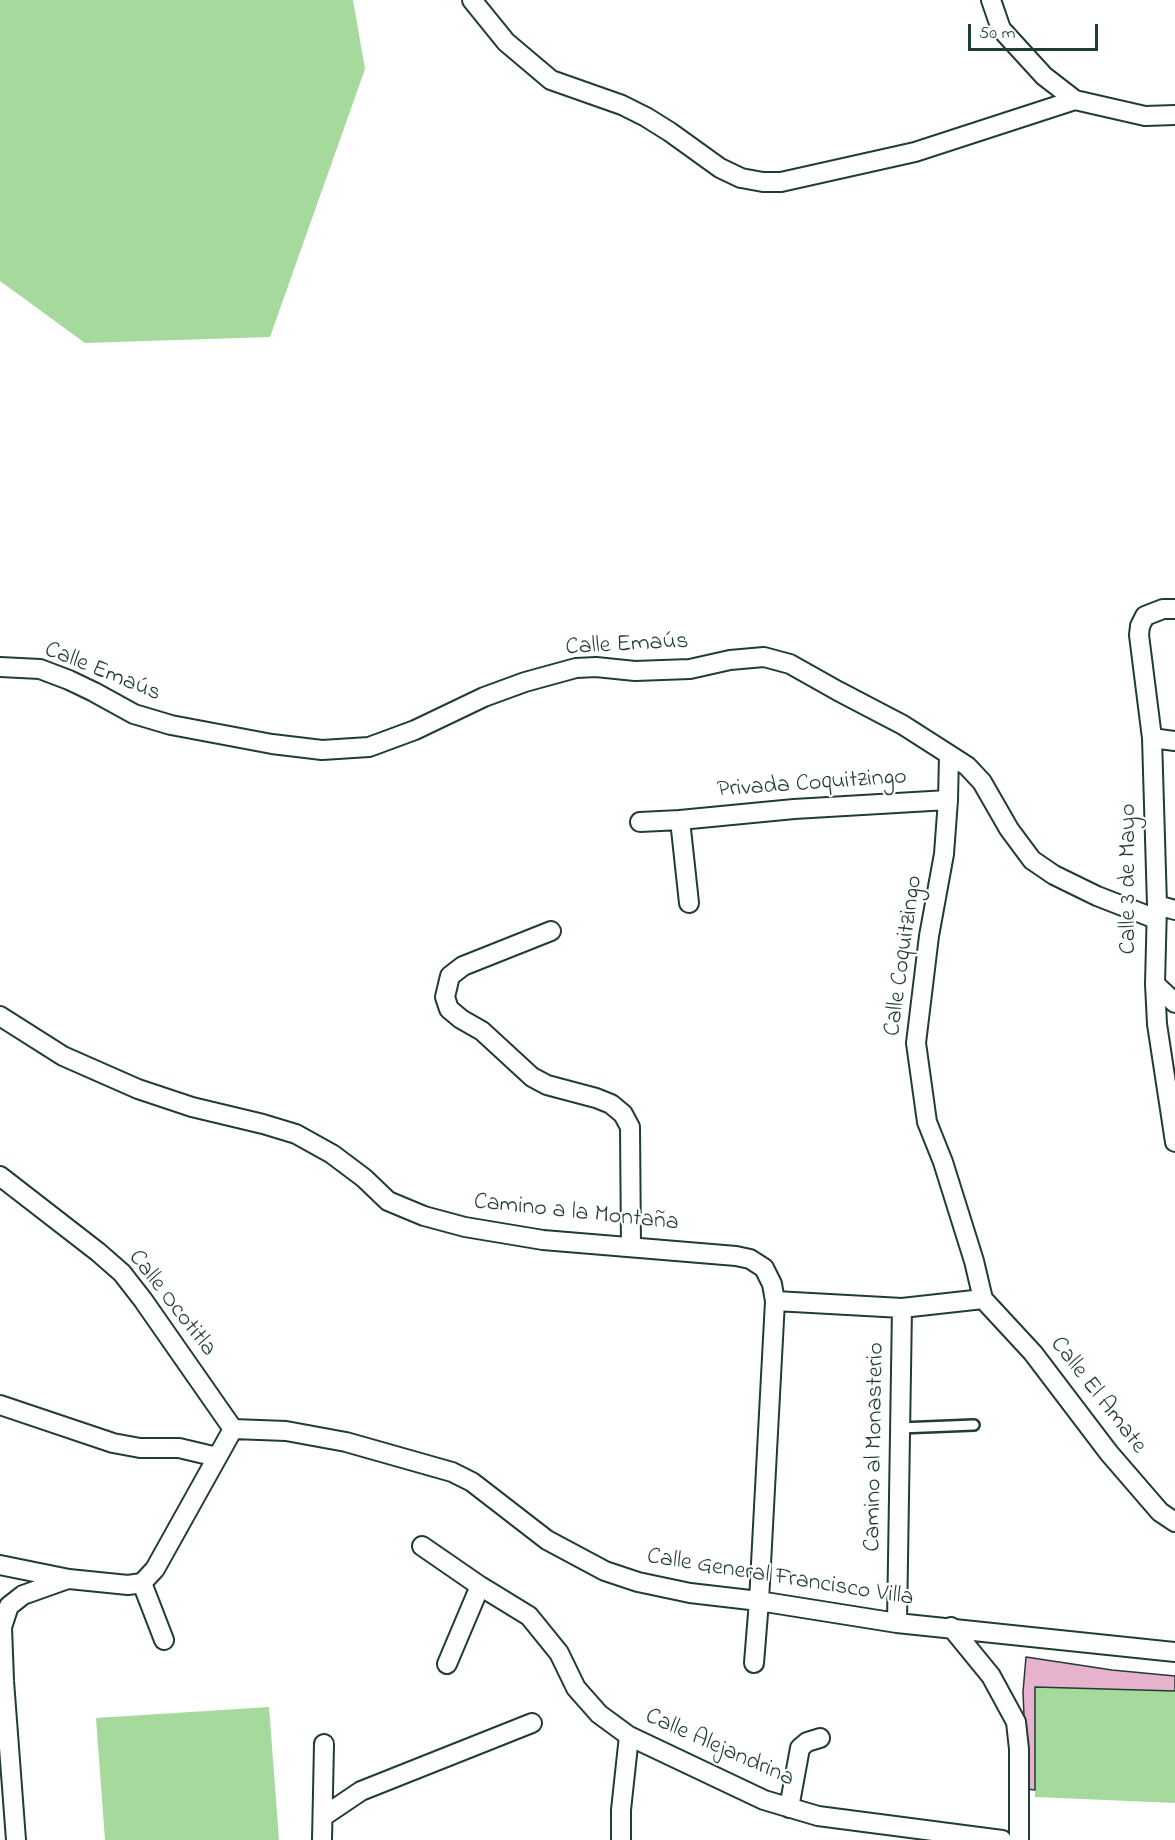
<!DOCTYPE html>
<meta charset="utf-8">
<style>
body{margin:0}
#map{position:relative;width:1175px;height:1840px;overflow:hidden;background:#fff;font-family:"Indie Flower",sans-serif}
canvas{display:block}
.scale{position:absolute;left:968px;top:24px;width:130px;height:27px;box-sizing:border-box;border:3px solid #1f3d34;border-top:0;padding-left:8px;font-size:18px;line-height:21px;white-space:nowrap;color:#1f3d34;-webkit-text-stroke:4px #fff;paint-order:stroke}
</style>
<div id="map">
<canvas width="1175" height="1840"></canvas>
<div class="scale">50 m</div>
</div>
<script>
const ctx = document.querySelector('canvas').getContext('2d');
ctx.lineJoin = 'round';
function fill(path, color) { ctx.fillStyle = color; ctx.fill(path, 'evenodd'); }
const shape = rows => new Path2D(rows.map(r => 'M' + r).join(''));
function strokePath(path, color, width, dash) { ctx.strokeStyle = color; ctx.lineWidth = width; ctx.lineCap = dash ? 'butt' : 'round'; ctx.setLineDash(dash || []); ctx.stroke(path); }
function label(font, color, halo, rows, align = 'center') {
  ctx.font = font + ' "Indie Flower",sans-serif'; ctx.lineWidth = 4.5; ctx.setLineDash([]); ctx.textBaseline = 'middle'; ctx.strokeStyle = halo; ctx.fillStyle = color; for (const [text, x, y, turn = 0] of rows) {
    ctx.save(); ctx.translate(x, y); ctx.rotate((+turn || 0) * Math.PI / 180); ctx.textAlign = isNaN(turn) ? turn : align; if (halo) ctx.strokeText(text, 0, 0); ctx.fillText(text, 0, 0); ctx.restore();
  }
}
const green = shape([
 [0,0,353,0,365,69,270,337,85,343,0,281],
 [1035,1687,1175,1691,1175,1803,1035,1797],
 [269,1707,279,1840,105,1840,96,1718]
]);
const building = shape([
 [1026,1657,1112,1670,1175,1676,1175,1691,1035,1687,1035,1790,1027,1789,1023,1692,1026,1657]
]);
const service = shape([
 [900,1428,974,1425]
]);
const minor = shape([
 [472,0,506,42,551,80,622,105,646,117,670,132,720,168,741,178,763,182,781,182,915,152,1075,100],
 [991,0,1001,29,1044,76,1075,100,1145,116,1175,115],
 [1175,609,1163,609,1145,616,1140,626,1139,635,1152,738,1157,905,1155,984,1157,1024,1175,1142],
 [0,667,40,669,69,680,94,692,134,714,171,725,272,744,322,750,369,747,415,730,484,697,525,682,576,668,596,667,635,671,690,669,730,660,764,657,790,664,838,691,903,725,967,766,982,782,1009,829,1032,860,1054,875,1097,896,1156,919],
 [1152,738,1175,741],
 [949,755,948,800,944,854,929,936,916,1043,927,1122,943,1162,974,1261,983,1299,1033,1353,1109,1453,1160,1512,1175,1522],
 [680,820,689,903],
 [640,822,680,820,794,809,948,800],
 [1157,905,1175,910],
 [551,931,463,966,450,976,445,997,449,1009,461,1019,482,1031,532,1077,547,1085,596,1098,611,1104,623,1114,630,1127,631,1246],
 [1155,984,1175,1003],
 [0,1016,63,1056,138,1089,192,1107,263,1124,296,1134,332,1154,364,1178,388,1201,424,1216,465,1227,543,1240,736,1256,750,1259,764,1268,772,1284,775,1301,759,1601,754,1663],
 [0,1176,98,1252,122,1273,143,1300,233,1429],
 [775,1301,902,1308,983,1299],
 [0,1405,113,1443,140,1448,179,1448,217,1457],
 [233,1429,286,1431,346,1442,452,1472,472,1482,547,1540,605,1571,638,1582,690,1593,759,1601,897,1623,1175,1652],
 [422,1546,480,1586,529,1616,559,1653,576,1688,599,1714,629,1736,764,1800,818,1816,1002,1840],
 [0,1565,69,1579,128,1585,142,1583,155,1569,233,1429],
 [142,1583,164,1640],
 [897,1623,902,1308],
 [951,1627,991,1676,1016,1722,1019,1749,1019,1840],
 [447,1664,480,1586],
 [789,1808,800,1748,807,1742,820,1738],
 [324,1816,361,1791,532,1723],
 [16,1840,4,1681,2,1627,9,1606,23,1595,68,1579],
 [322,1840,324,1744],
 [621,1840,621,1810,629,1736]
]);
const streetNames = [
 ["Calle Emaús",627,646,-3],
 ["Calle Emaús",102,673,22],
 ["Privada Coquitzingo",812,785,-4],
 ["Calle 3 de Mayo",1130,879,-90],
 ["Calle Coquitzingo",905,956,-82],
 ["Camino a la Montaña",576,1214,6],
 ["Calle Ocotitla",171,1304,52],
 ["Calle El Amate",1097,1396,52],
 ["Camino al Monasterio",876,1447,-89],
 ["Calle General Francisco Villa",780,1579,9],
 ["Calle Alejandrina",719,1749,24]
];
fill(green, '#a5da9c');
fill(building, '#e6b2cd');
strokePath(building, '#1f3d34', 1.5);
strokePath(service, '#1f3d34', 14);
strokePath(minor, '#1f3d34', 22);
strokePath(service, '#fff', 9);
strokePath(minor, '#fff', 18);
label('24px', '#1f3d34', '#fff', streetNames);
</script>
